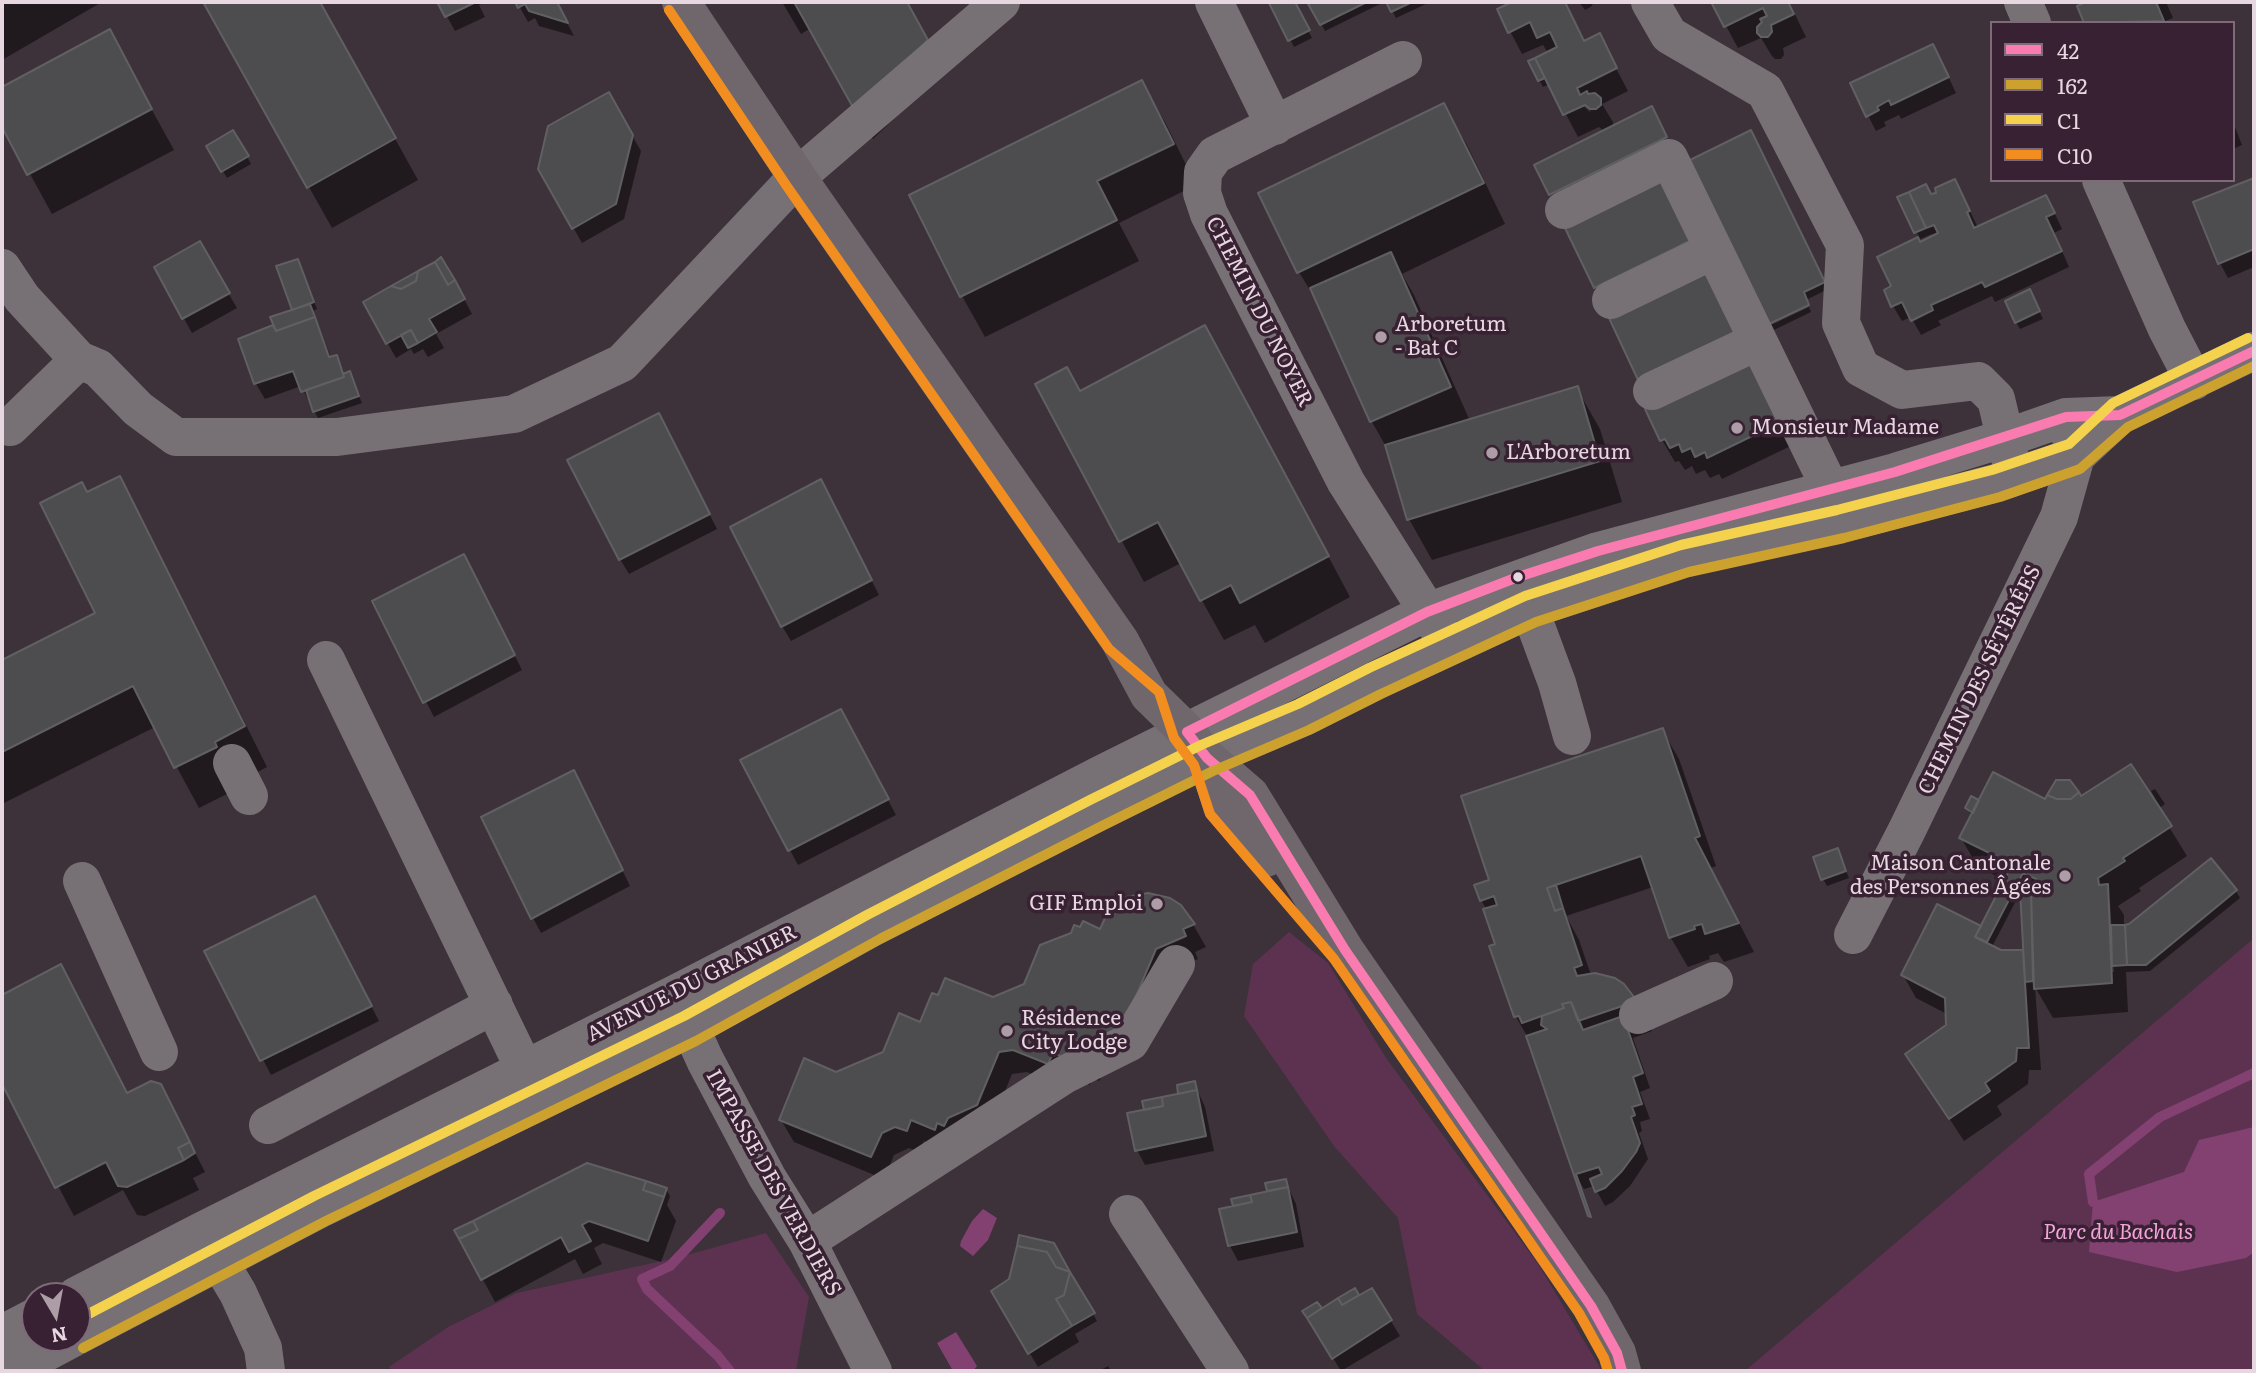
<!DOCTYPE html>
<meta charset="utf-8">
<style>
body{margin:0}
#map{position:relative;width:2256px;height:1373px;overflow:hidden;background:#3d313a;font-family:Literata,serif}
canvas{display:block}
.frame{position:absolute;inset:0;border:4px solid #e7d7e1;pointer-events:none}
.legend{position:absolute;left:1990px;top:21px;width:245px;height:161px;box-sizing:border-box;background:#382132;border:2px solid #7e6a78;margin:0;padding:9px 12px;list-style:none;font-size:21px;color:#e7d7e1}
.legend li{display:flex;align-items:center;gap:14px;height:35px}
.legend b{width:35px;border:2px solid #7e6a78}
.north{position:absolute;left:21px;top:1282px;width:70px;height:70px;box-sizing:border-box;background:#382132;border:2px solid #7e6a78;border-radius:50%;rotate:170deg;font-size:19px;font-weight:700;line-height:28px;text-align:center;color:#e7d7e1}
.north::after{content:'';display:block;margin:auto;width:24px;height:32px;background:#ac9da7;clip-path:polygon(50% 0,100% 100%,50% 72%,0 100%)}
</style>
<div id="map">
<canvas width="2256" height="1373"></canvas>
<div class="frame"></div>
<ul class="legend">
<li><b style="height:9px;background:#fa7baf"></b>42</li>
<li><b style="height:9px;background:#cda12e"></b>162</li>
<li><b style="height:9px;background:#f5d24d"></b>C1</li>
<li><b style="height:9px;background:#f28e20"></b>C10</li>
</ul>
<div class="north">N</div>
</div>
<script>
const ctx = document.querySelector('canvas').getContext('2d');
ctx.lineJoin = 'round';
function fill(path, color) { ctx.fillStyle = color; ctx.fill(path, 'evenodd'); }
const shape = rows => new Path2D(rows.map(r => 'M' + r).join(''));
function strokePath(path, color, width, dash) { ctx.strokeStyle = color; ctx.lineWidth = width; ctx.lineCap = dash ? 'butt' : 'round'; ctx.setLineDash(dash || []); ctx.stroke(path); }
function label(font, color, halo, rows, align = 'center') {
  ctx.font = font + ' Literata,serif'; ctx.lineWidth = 7; ctx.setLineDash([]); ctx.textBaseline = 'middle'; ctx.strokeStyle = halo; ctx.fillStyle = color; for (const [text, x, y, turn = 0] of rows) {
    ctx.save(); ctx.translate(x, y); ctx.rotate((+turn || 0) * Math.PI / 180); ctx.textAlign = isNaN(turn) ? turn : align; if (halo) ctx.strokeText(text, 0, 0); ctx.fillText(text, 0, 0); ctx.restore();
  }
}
const green = shape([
 [1289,932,1328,963,1386,1058,1538,1264,1602,1371,1485,1371,1417,1314,1398,1218,1334,1146,1244,1016,1253,964],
 [2254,938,2254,1371,1745,1371],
 [766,1233,809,1297,796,1371,392,1371,389,1367,448,1327,517,1293,680,1257]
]);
const water = shape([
 [2254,1127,2254,1252,2246,1258,2177,1272,2089,1252,2093,1202,2184,1172,2199,1140],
 [983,1209,997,1218,988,1240,973,1256,960,1246,961,1241,972,1221],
 [956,1332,977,1366,973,1371,953,1371,937,1343]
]);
const shadow = shape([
 [2,2,102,2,2,60],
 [205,2,319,2,418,180,332,228],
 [439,2,485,2,479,5,485,17,455,31],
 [517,2,556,2,574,36,539,26,535,18,528,22],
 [782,2,906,2,944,71,873,139,811,28,801,34],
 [1275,2,1294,2,1312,38,1294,47,1272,4],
 [1309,2,1381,2,1382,3,1325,31],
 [1388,2,1425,2,1426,4,1396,18],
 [1516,2,1566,2,1585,42,1599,36,1628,91,1602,104,1613,122,1613,128,1655,115,1669,144,1555,201,1536,166,1605,132,1599,127,1578,137,1550,84,1543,87,1539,80,1548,53,1543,45,1522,54,1499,10],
 [1577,100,1587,104,1591,113],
 [1579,2,1593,2,1592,6,1585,10],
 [1713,2,1789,2,1806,37,1783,48,1784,55,1781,59,1775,59,1772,56,1761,38,1738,48],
 [2091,2,2166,2,2173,18,2165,21,2166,23,2086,23,2079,6],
 [109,32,174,150,52,214,2,123,2,89],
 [1941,61,1956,93,1901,119,1899,115,1884,122,1886,126,1876,131,1852,84],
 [1141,82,1165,122,1196,185,1119,223,1139,261,985,337,962,296,912,196],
 [608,94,641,151,624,219,582,243,540,169],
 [1443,105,1467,145,1505,224,1402,274,1414,295,1470,421,1577,389,1600,429,1622,502,1432,560,1409,519,1388,450,1372,422,1323,312,1299,272,1261,194],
 [2233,122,2242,145,2233,149],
 [233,132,251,164,227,178,208,146],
 [1750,132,1828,289,1806,300],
 [2254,180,2254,267,2228,278,2220,263,2195,203],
 [1931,196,1963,196,1978,228,2054,212,2062,229,2054,233,2069,267,1995,302,1992,296,1938,321,1941,325,1921,335,1911,317,1902,321,1893,306,1886,291,1894,287,1880,258,1920,239,1900,198],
 [1932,234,1933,237,1919,244,1918,240],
 [199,243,237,308,192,333,156,268],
 [301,268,317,309,313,311,331,358,336,357,345,375,349,373,362,403,318,418,301,386,265,399,256,384,241,340,277,335,294,311],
 [463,297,472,314,436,334,444,348,428,357,423,349,414,354,411,349,396,358,365,303],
 [2033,298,2043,319,2020,329,2016,322],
 [1809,307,1811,312,1774,330,1771,325],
 [1753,358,1797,443,1722,479,1719,474,1710,478,1705,470,1696,474,1692,466,1685,470,1679,461,1675,462,1662,440],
 [1228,368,1350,597,1265,643,1255,625,1224,640,1181,563,1144,582,1037,384,1080,393],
 [667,431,717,529,629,574,620,559],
 [119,478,142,518,267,767,237,783,239,788,199,808,155,727,2,804,2,662,98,614,87,494],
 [829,497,879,595,791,641,782,626],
 [472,572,522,670,434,717,374,602],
 [849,726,896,815,798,865,742,761],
 [1662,730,1679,759,1716,866,1711,868,1754,952,1724,962,1718,953,1709,956,1710,959,1688,967,1671,938,1653,887,1566,916,1579,940,1591,975,1636,1002,1652,1031,1633,1038,1650,1088,1640,1092,1650,1119,1640,1122,1642,1131,1639,1133,1648,1159,1630,1186,1613,1202,1605,1206,1594,1186,1584,1189,1575,1174,1530,1041,1516,1017,1487,910,1481,900,1491,881],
 [582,788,630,886,541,933,533,918],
 [2155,789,2165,804,2158,809,2187,856,2139,888,2141,891,2118,906,2124,915,2124,926,2236,891,2240,898,2150,971,2126,972,2128,1012,2053,1018,2035,987,2041,1070,2029,1070,2028,1084,1997,1106,2002,1115,1964,1141,1907,1054,1948,1026,1947,1014,1916,998,1903,975,1981,928,2006,881,1978,867,1961,838,1972,817,1967,808,1980,802,2046,801,2080,798,2152,799,2155,798,2151,791],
 [2021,891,2025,958,2022,952,2001,952,1992,947],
 [2107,898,2110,901,2114,972,2110,972],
 [1837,850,1849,878,1827,886,1823,879],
 [1156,895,1169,899,1187,914,1206,947,1195,952,1198,959,1168,971,1099,1081,1092,1078,1090,1085,1066,1075,1061,1086,1027,1072,1012,1074,990,1128,948,1151,924,1141,919,1152,909,1148,894,1155,884,1179,794,1142,781,1120,836,1074,884,1053,920,1024,1026,985,1101,931,1127,899],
 [323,913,379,1021,271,1075,207,952],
 [61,967,128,1094,160,1085,205,1172,193,1178,199,1190,145,1216,137,1215,123,1190,74,1216,2,1080,2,997],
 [1194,1083,1205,1107,1214,1151,1145,1165,1137,1150,1146,1111,1181,1095],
 [1285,1181,1296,1204,1304,1247,1238,1261,1230,1246,1221,1210,1236,1207,1234,1205,1270,1193,1268,1190],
 [666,1189,670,1196,667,1205,676,1221,661,1262,603,1243,594,1248,602,1264,583,1274,575,1259,495,1302,457,1231],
 [1072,1277,1097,1321,1075,1334,1079,1342,1038,1367,993,1291],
 [1354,1290,1359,1297,1372,1290,1400,1336,1341,1371,1305,1312,1317,1304,1321,1311],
 [1108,1366,1111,1371,1099,1371]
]);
const stream = shape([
 [2093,1202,2089,1174,2160,1117,2254,1073],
 [720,1213,670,1266,642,1279,647,1289,718,1356,730,1371]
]);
const building = shape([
 [203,2,320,2,396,138,307,188,203,2],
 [437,2,476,2,445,17,437,2],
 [515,2,557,2,568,23,529,11,525,4,518,8,515,2],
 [794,2,907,2,928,40,855,111,794,2],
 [1271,2,1295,2,1310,30,1288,41,1269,3,1271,2],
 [1307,2,1367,2,1320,25,1307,2],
 [1386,2,1412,2,1391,12,1386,2],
 [1512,2,1565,2,1584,41,1600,33,1617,68,1577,88,1580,95,1587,91,1588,94,1595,93,1601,98,1601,105,1596,109,1590,109,1585,105,1563,115,1535,58,1557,47,1550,32,1537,38,1530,22,1508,33,1497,9,1512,2],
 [1711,2,1788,2,1794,14,1771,25,1772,32,1768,37,1761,37,1757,33,1757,27,1762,22,1760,19,1767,16,1763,8,1724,27,1711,2],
 [2086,2,2156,2,2164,21,2084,23,2077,6,2086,2],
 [110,29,152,109,27,175,2,127,2,87,110,29],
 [1933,44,1949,77,1891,105,1889,100,1877,107,1879,110,1866,117,1850,83,1933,44],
 [1535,58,1545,78,1538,81,1528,61,1535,58],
 [1142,80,1174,144,1097,181,1117,220,960,297,909,195,1142,80],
 [609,92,633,135,616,204,572,229,538,169,548,126,609,92],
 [1444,103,1484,183,1297,273,1258,193,1444,103],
 [1652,106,1667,137,1549,195,1534,165,1652,106],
 [233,130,249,156,221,172,206,146,233,130],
 [1751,130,1825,282,1804,292,1809,305,1769,324,1688,161,1751,130],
 [1668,174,1698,237,1594,288,1564,226,1668,174],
 [2254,178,2254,249,2218,264,2193,202,2254,178],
 [1955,179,1970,211,1967,212,1974,228,2046,195,2055,213,2046,217,2062,251,1985,287,1982,282,1931,305,1933,310,1911,321,1902,302,1891,307,1884,290,1891,286,1877,257,1918,237,1920,242,1938,233,1934,225,1926,228,1909,192,1926,184,1931,194,1936,193,1935,188,1955,179],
 [1909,192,1926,228,1914,233,1897,197,1909,192],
 [200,241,230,293,182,319,154,267,200,241],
 [1391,252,1451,387,1370,422,1310,288,1391,252],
 [441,257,455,280,448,285,435,262,441,257],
 [298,259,314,302,292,310,276,266,298,259],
 [435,262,448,285,455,280,465,299,429,319,437,332,418,343,411,330,386,344,363,302,391,286,401,289,416,281,418,271,435,262],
 [1713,269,1744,332,1639,382,1609,318,1713,269],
 [418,271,416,281,401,289,391,286,418,271],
 [2030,289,2040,311,2015,323,2005,301,2030,289],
 [310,304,315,317,276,331,270,317,310,304],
 [315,317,329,357,337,355,344,377,301,392,293,371,254,384,238,339,273,325,276,331,315,317],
 [1205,325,1329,556,1240,603,1231,585,1200,601,1158,522,1119,542,1035,384,1067,367,1080,391,1205,325],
 [411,330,418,343,408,348,401,335,411,330],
 [1754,355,1785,420,1707,458,1705,452,1695,457,1691,448,1682,452,1679,444,1670,448,1665,439,1660,441,1645,409,1754,355],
 [350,371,359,396,313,412,306,390,344,377,343,374,350,371],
 [1578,386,1600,461,1407,520,1385,445,1578,386],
 [659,413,710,514,619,560,567,460,659,413],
 [120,476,245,726,215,742,217,747,174,768,133,686,2,752,2,660,95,613,40,503,82,482,87,492,120,476],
 [821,479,872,580,781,627,730,527,821,479],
 [464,554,515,655,423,703,372,601,464,554],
 [841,709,889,799,788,851,740,760,841,709],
 [1663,728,1700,836,1695,838,1739,923,1705,934,1702,924,1694,926,1695,929,1669,938,1641,856,1547,888,1555,911,1563,908,1582,965,1574,968,1577,976,1595,973,1615,978,1624,984,1637,1001,1578,1021,1571,1002,1562,1004,1564,1008,1522,1023,1519,1016,1514,1017,1489,946,1495,944,1483,909,1497,905,1494,896,1480,901,1474,885,1489,880,1461,796,1663,728],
 [2131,764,2172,826,2123,858,2125,861,2098,878,2099,885,2108,884,2112,983,2034,989,2031,889,2037,889,2038,880,2011,867,2012,864,1959,838,1993,772,2045,799,2047,795,2057,799,2071,799,2079,792,2081,796,2131,764],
 [574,770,623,870,531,919,481,817,574,770],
 [2056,780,2070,780,2079,792,2071,799,2057,799,2047,795,2056,780],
 [1971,796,1979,800,1973,813,1965,808,1971,796],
 [1838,848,1846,871,1821,880,1813,857,1838,848],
 [2211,858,2237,890,2146,965,2127,965,2125,925,2129,924,2211,858],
 [2011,867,2023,873,1987,942,1975,937,2011,867],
 [1556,885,1563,908,1555,911,1547,888,1556,885],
 [2031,889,2033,981,2025,982,2020,890,2031,889],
 [1148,893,1170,898,1181,905,1195,924,1183,929,1186,936,1156,949,1118,1039,1077,1063,1053,1053,1048,1064,1013,1050,999,1052,977,1105,948,1118,944,1126,937,1123,935,1130,911,1120,907,1131,895,1127,882,1133,871,1157,779,1120,804,1058,836,1072,883,1052,899,1013,920,1022,932,993,938,995,945,978,993,997,1024,984,1040,945,1071,933,1074,925,1080,927,1083,921,1100,929,1106,916,1117,903,1126,897,1148,893],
 [315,896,372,1006,260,1061,204,951,315,896],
 [1937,904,1981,926,1975,937,2001,950,2023,950,2029,1048,2017,1048,2016,1061,1985,1083,1990,1091,1949,1119,1905,1054,1946,1025,1945,998,1901,975,1937,904],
 [2111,925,2125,925,2127,965,2112,966,2111,925],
 [61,964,127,1093,151,1081,161,1084,190,1142,178,1148,184,1160,127,1187,118,1186,106,1162,55,1188,2,1084,2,995,61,964],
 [1571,1002,1583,1030,1623,1016,1643,1073,1633,1077,1642,1104,1632,1107,1635,1115,1631,1117,1640,1143,1636,1152,1622,1171,1605,1188,1595,1192,1590,1179,1602,1174,1599,1167,1576,1174,1591,1217,1588,1216,1526,1036,1547,1029,1541,1025,1542,1016,1564,1008,1562,1004,1571,1002],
 [1195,1081,1197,1090,1178,1094,1177,1085,1195,1081],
 [1197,1090,1206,1136,1135,1151,1127,1113,1163,1106,1162,1097,1197,1090],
 [1162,1097,1163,1106,1144,1110,1142,1101,1162,1097],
 [190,1142,195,1153,184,1160,178,1148,190,1142],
 [587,1163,646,1181,643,1190,664,1197,648,1241,589,1221,582,1225,591,1241,569,1252,561,1237,481,1280,459,1239,478,1230,473,1221,587,1163],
 [1286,1179,1288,1187,1267,1191,1265,1183,1286,1179],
 [646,1181,667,1188,664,1197,643,1190,646,1181],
 [1288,1187,1297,1232,1228,1246,1219,1209,1252,1202,1250,1195,1288,1187],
 [1250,1195,1252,1202,1233,1206,1231,1199,1250,1195],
 [473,1221,478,1230,459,1239,454,1230,473,1221],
 [1019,1235,1054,1243,1070,1272,1056,1267,1047,1252,1017,1246,1019,1235],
 [1017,1246,1047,1252,1056,1267,1070,1272,1064,1295,1056,1299,1072,1326,1028,1354,991,1291,1009,1279,1017,1246],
 [1070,1272,1095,1313,1072,1326,1056,1299,1064,1295,1070,1272],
 [1355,1288,1359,1295,1342,1305,1338,1298,1355,1288],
 [1372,1288,1392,1320,1332,1359,1307,1318,1338,1298,1342,1305,1372,1288],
 [1317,1302,1322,1308,1307,1318,1302,1311,1317,1302]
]);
const minor = shape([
 [1214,2,1275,126],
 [1650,2,1669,35,1765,91,1845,245,1841,323,1861,368,1902,390,1978,381,1996,399,2011,462],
 [2023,2,2032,23],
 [1403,60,1215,155,1203,172,1202,193,1209,214,1346,482,1441,633],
 [2101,180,2167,329,2194,381],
 [1564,210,1669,158,1830,488,1837,512],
 [2,268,22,298,79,360,98,368,138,409,176,437,337,437,514,414,622,363,797,177,1001,2],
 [1611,300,1714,250],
 [1652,391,1758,341],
 [10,427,79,360],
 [1521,586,1557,683,1572,736],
 [326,660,536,1093],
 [232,763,249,796],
 [82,881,159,1052],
 [1853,935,1906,832,2059,517,2076,456,2070,435],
 [680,1005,705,1060,767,1177,807,1241,873,1371],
 [1638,1015,1714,981],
 [268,1125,494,1005],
 [1128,1214,1230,1371],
 [205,1238,238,1293,263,1348,266,1371],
 [807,1241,1064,1075,1130,1042,1176,964],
 [76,1296,202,1231,675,994,1100,775,1427,612,1598,551,1895,472,2006,438,2066,417,2120,415],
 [2,1334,35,1317],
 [77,1336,320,1209,690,1028,873,927,1096,813,1207,758,1304,717,1375,681,1531,609,1685,558,1840,524,1996,483,2076,456,2120,415,2254,351],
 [11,1371,73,1338]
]);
const major = shape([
 [681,2,797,177,1120,641,1149,695,1187,732,1207,758,1250,795,1345,950,1591,1306,1617,1353,1622,1371],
 [1207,758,1222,806,1266,858]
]);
const bus1 = shape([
 [1187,732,1427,612,1518,577,1598,551,1895,472,2066,417,2120,415,2254,351],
 [1187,732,1207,758,1250,795,1345,950,1591,1306,1617,1353,1622,1371]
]);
const bus2 = shape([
 [83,1348,326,1221,696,1041,880,939,1102,826,1213,771,1309,730,1381,694,1536,622,1689,572,1844,538,2000,497,2080,469,2128,427,2254,366]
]);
const bus3 = shape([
 [77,1320,314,1196,684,1016,867,915,1090,800,1201,745,1298,704,1369,668,1525,596,1681,545,1837,510,1992,470,2069,444,2113,403,2248,338]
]);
const bus4 = shape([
 [669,10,786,185,1109,649,1159,692,1174,738,1194,765,1210,814,1334,959,1579,1313,1604,1358,1608,1371]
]);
const markers = [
 [1381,337,7,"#ac9da7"],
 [1737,428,7,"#ac9da7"],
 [1492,453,7,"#ac9da7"],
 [1518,577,6,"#e7d7e1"],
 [2065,876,7,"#ac9da7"],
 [1157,904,7,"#ac9da7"],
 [1007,1031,7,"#ac9da7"]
];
const streetNames = [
 ["CHEMIN DU NOYER",1259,312,63],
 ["CHEMIN DES SÉTÉRÉES",1980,680,-64],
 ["AVENUE DU GRANIER",692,984,-27],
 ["IMPASSE DES VERDIERS",773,1183,61]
];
const poiNames = [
 ["Arboretum",1395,325],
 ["- Bat C",1395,349],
 ["Monsieur Madame",1751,428],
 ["L'Arboretum",1506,453],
 ["Maison Cantonale",2051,864,"right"],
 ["des Personnes Âgées",2051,888,"right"],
 ["GIF Emploi",1143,904,"right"],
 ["Résidence",1021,1019],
 ["City Lodge",1021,1043]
];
const parkNames = [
 ["Parc du Bachais",2118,1233]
];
fill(green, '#5d3251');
fill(water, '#834172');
fill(shadow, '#0007');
strokePath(stream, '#834172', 10);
fill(building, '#4d4c4f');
strokePath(building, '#606062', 2);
strokePath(minor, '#777175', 38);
strokePath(major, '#70676d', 38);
strokePath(bus1, '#fa7baf', 10);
strokePath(bus2, '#cda12e', 10);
strokePath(bus3, '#f5d24d', 10);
strokePath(bus4, '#f28e20', 10);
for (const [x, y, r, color] of markers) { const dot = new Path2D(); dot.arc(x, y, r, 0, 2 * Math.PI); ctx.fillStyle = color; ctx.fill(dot); strokePath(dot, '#382132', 2.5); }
label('21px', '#e7d7e1', '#382132', streetNames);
label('21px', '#e7d7e1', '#382132', poiNames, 'left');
label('italic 21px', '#f4a4dc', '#382132', parkNames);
</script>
